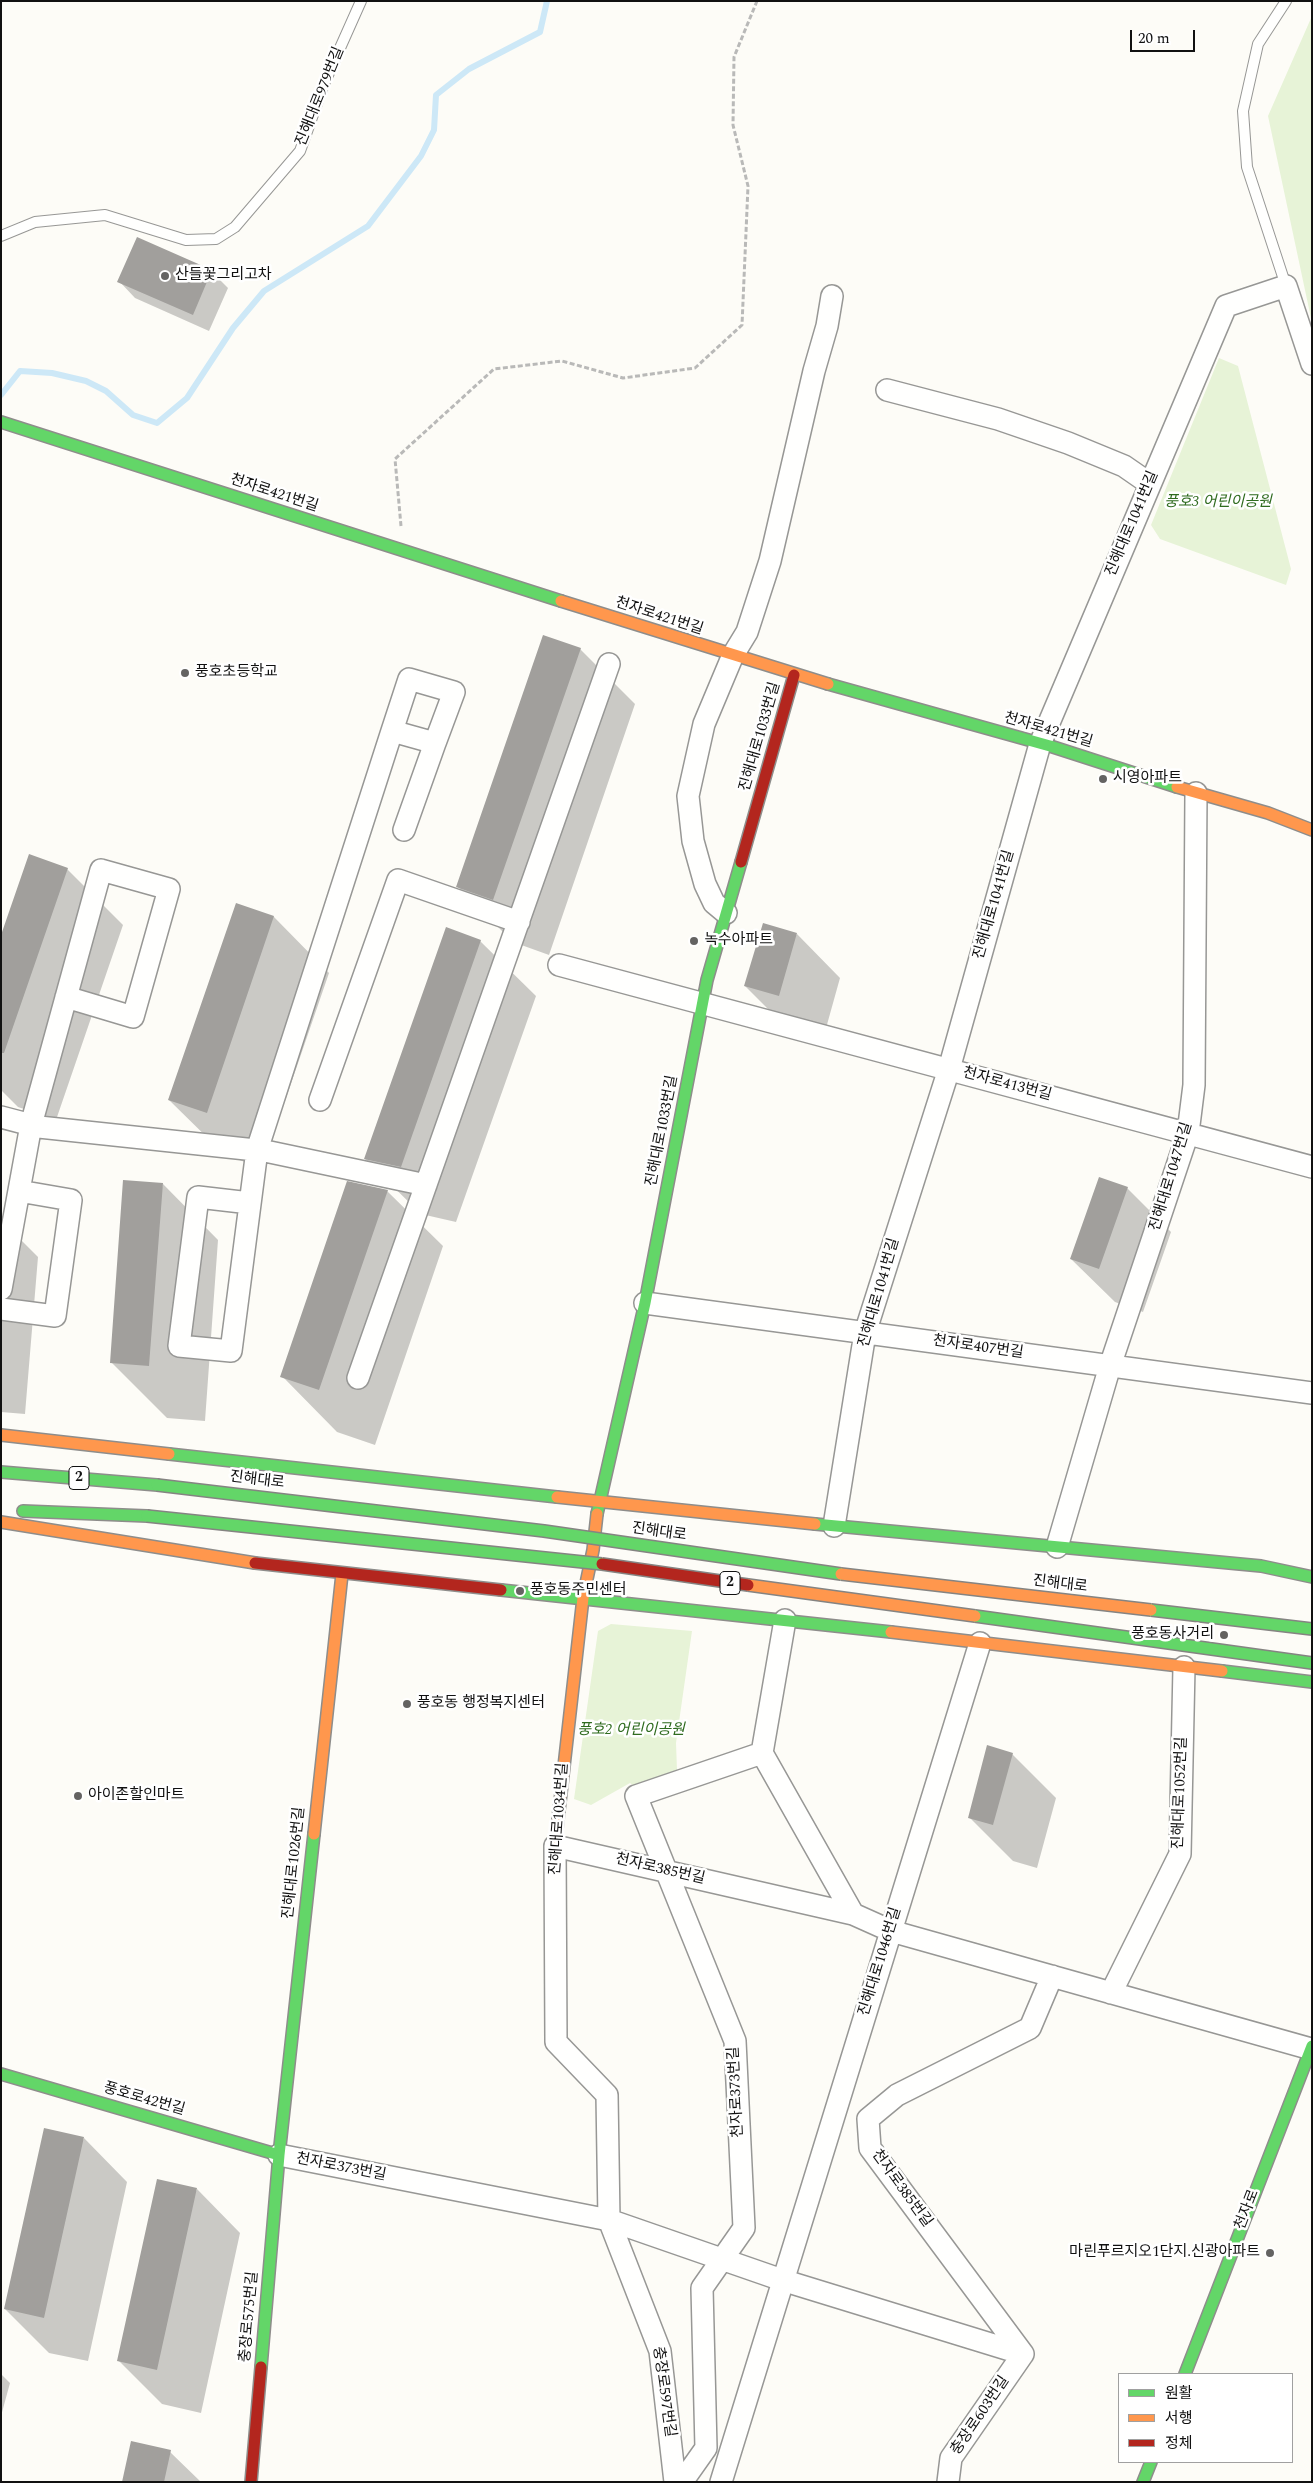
<!DOCTYPE html>
<meta charset="utf-8">
<style>
body{margin:0}
#map{position:relative;width:1313px;height:2483px;overflow:hidden;background:#fdfcf7;font-family:Spectral,"Noto Sans KR",serif}
canvas{display:block}
.frame{position:absolute;inset:0;border:2px solid #111;pointer-events:none}
.legend{position:absolute;left:1118px;top:2373px;width:175px;height:90px;box-sizing:border-box;background:#fff;border:1px solid #a0a0a0;margin:0;padding:6px 9px;list-style:none;font-size:15px;color:#111}
.legend li{display:flex;align-items:center;gap:10px;height:25px}
.legend b{width:25px;border:1px solid #a0a0a0}
.scale{position:absolute;left:1130px;top:30px;width:65px;height:22px;box-sizing:border-box;border:2px solid #111;border-top:0;padding-left:6px;font-size:15px;line-height:18px;white-space:nowrap;color:#111;-webkit-text-stroke:4px #fff;paint-order:stroke}
</style>
<div id="map">
<canvas width="1313" height="2483"></canvas>
<div class="frame"></div>
<ul class="legend">
<li><b style="height:6px;background:#63d668"></b>원활</li>
<li><b style="height:6px;background:#ff974d"></b>서행</li>
<li><b style="height:6px;background:#b3261e"></b>정체</li>
</ul>
<div class="scale">20 m</div>
</div>
<script>
const ctx = document.querySelector('canvas').getContext('2d');
ctx.lineJoin = 'round';
function fill(path, color) { ctx.fillStyle = color; ctx.fill(path, 'evenodd'); }
const shape = rows => new Path2D(rows.map(r => 'M' + r).join(''));
function strokePath(path, color, width, dash) { ctx.strokeStyle = color; ctx.lineWidth = width; ctx.lineCap = dash ? 'butt' : 'round'; ctx.setLineDash(dash || []); ctx.stroke(path); }
function label(font, color, halo, rows, align = 'center') {
  ctx.font = font + ' Spectral,"Noto Sans KR",serif'; ctx.lineWidth = 5; ctx.setLineDash([]); ctx.textBaseline = 'middle'; ctx.strokeStyle = halo; ctx.fillStyle = color; for (const [text, x, y, turn = 0] of rows) {
    ctx.save(); ctx.translate(x, y); ctx.rotate((+turn || 0) * Math.PI / 180); ctx.textAlign = isNaN(turn) ? turn : align; if (halo) ctx.strokeText(text, 0, 0); ctx.fillText(text, 0, 0); ctx.restore();
  }
}
const green = shape([
 [1312,16,1312,323,1268,116],
 [1219,358,1238,366,1291,569,1286,585,1160,539,1151,525],
 [611,1624,692,1631,676,1743,677,1770,636,1788,630,1783,591,1805,574,1799,598,1631]
]);
const shadow = shape([
 [138,239,212,272,228,288,209,331,135,298,119,281],
 [580,649,635,704,549,955,513,942,458,887],
 [67,869,123,925,56,1120,18,1107,1,1090,1,939],
 [237,905,274,917,329,973,262,1168,225,1155,169,1100],
 [797,934,840,978,823,1039,789,1030,745,986],
 [480,941,536,996,456,1222,421,1214,365,1159],
 [163,1184,218,1240,205,1421,167,1418,111,1362],
 [1127,1188,1171,1232,1143,1312,1115,1302,1071,1259],
 [387,1191,443,1246,375,1445,337,1432,282,1376],
 [1,1220,38,1257,25,1414,1,1412],
 [1012,1754,1056,1798,1037,1868,1013,1861,969,1817],
 [84,2138,127,2182,88,2361,49,2353,5,2309],
 [197,2189,240,2233,201,2413,162,2404,118,2360],
 [1,2374,10,2383,1,2416],
 [170,2452,201,2482,123,2482]
]);
const stream = shape([
 [1,395,20,371,52,373,86,381,106,391,133,415,157,423,187,398,233,328,264,291,368,226,421,156,434,130,436,95,469,69,540,32,547,1]
]);
const building = shape([
 [137,237,212,270,193,315,117,282],
 [543,635,581,648,493,900,456,887],
 [29,854,68,868,4,1053,1,1053,1,935],
 [236,903,274,916,207,1113,168,1100],
 [763,923,797,933,779,996,744,986],
 [446,927,481,940,401,1167,364,1159],
 [1099,1177,1128,1187,1099,1269,1070,1259],
 [123,1180,163,1183,149,1366,110,1363],
 [347,1181,388,1190,319,1390,280,1377],
 [987,1745,1013,1753,993,1825,968,1818],
 [44,2128,84,2137,44,2318,4,2309],
 [157,2179,197,2188,157,2370,117,2361],
 [131,2441,171,2450,164,2482,122,2482]
]);
const path = shape([
 [401,526,395,459,494,369,562,361,623,378,695,368,742,325,748,186,733,125,734,57,757,1]
]);
const lane = shape([
 [1,236,35,222,105,215,186,240,216,239,235,227,300,151,324,84,361,1],
 [1286,286,1247,167,1243,111,1258,44,1286,1]
]);
const street = shape([
 [887,390,998,419,1068,443,1124,466,1150,484],
 [404,830,435,743],
 [726,913,714,903,705,884,693,841,688,796,704,724,733,655,747,632,770,561,814,371,827,326,832,296],
 [559,965,1312,1167],
 [320,1100,398,880,519,922],
 [1,1117,39,1127,265,1151,426,1185],
 [250,1203,198,1197,179,1346,231,1351,257,1150,392,731,409,679,454,692,435,743,392,731],
 [1,1289,31,1125,101,870,169,889,133,1017,66,997],
 [645,1303,1312,1393],
 [1,1309,55,1316,71,1200,19,1191],
 [358,1378,609,664],
 [834,1526,865,1333,949,1069,1040,744,1226,306,1286,286,1312,364],
 [1057,1547,1110,1366,1188,1133,1194,1085,1196,793],
 [762,1753,853,1914],
 [1111,1993,1180,1854,1184,1667],
 [279,2155,609,2220,782,2280,1023,2354],
 [1023,2354,870,2148,868,2119,897,2095,1030,2028,1052,1976],
 [675,2482,660,2351,609,2220,607,2095,556,2042,555,1846,853,1914,891,1931,1311,2049],
 [682,2482,706,2448,702,2288,744,2228,735,2041,636,1796,762,1753,785,1620],
 [721,2482,980,1643],
 [948,2482,951,2458,1023,2354]
]);
const fast = shape([
 [1,422,561,601],
 [828,684,1050,746,1177,787],
 [169,1454,557,1497],
 [1,1472,157,1485],
 [23,1511,147,1516],
 [597,1514,645,1303,707,980,741,862],
 [815,1524,1261,1566,1312,1577],
 [501,1590,891,1632],
 [1222,1671,1312,1682],
 [1,2074,279,2155],
 [261,2367,279,2155,314,1834],
 [1185,2374,1312,2046],
 [1143,2482,1151,2462]
]);
const slow = shape([
 [561,601,828,684],
 [1177,787,1268,813,1312,830],
 [1,1435,169,1454],
 [557,1497,815,1524],
 [1,1522,255,1563],
 [891,1632,1222,1671],
 [314,1834,342,1574],
 [555,1846,583,1598,593,1550,597,1514]
]);
const jam = shape([
 [741,862,794,675],
 [255,1563,501,1590],
 [251,2482,261,2367]
]);
const fastBridge = shape([
 [157,1485,544,1531,841,1574],
 [147,1516,602,1564],
 [1151,1610,1312,1629],
 [975,1616,1312,1663]
]);
const slowBridge = shape([
 [841,1574,1151,1610],
 [748,1585,975,1616]
]);
const jamBridge = shape([
 [602,1564,748,1585]
]);
const markers = [
 [165,276,5,"#646362"],
 [185,673,5,"#646362"],
 [1103,779,5,"#646362"],
 [694,941,5,"#646362"],
 [520,1591,5,"#646362"],
 [1224,1635,5,"#646362"],
 [407,1704,5,"#646362"],
 [78,1796,5,"#646362"],
 [1270,2253,5,"#646362"]
];
const shields = [
 [79,1478,20],
 [730,1583,20]
];
const shieldNames = [
 ["2",79,1478],
 ["2",730,1583]
];
const streetNames = [
 ["진해대로979번길",321,97,-68],
 ["천자로421번길",274,494,18],
 ["진해대로1041번길",1133,524,-67],
 ["천자로421번길",659,617,18],
 ["천자로421번길",1048,731,16],
 ["진해대로1033번길",761,737,-74],
 ["진해대로1041번길",995,905,-74],
 ["천자로413번길",1007,1085,15],
 ["진해대로1033번길",663,1131,-79],
 ["진해대로1047번길",1172,1177,-73],
 ["진해대로1041번길",880,1293,-74],
 ["천자로407번길",978,1348,8],
 ["진해대로",257,1481,7],
 ["진해대로",659,1533,8],
 ["진해대로",1060,1585,7],
 ["진해대로1052번길",1181,1793,-88],
 ["진해대로1034번길",560,1819,-86],
 ["진해대로1026번길",295,1863,-84],
 ["천자로385번길",660,1870,13],
 ["진해대로1046번길",881,1962,-73],
 ["천자로373번길",737,2092,-93],
 ["풍호로42번길",144,2100,16],
 ["천자로373번길",341,2168,11],
 ["천자로385번길",901,2189,54],
 ["천자로",1248,2210,-69],
 ["충장로575번길",250,2317,-85],
 ["충장로597번길",663,2392,82],
 ["충장로603번길",981,2416,-56]
];
const poiNames = [
 ["산들꽃그리고차",175,276],
 ["풍호초등학교",195,673],
 ["시영아파트",1113,779],
 ["녹수아파트",704,941],
 ["풍호동주민센터",530,1591],
 ["풍호동사거리",1214,1635,"right"],
 ["풍호동 행정복지센터",417,1704],
 ["아이존할인마트",88,1796],
 ["마린푸르지오1단지.신광아파트",1260,2253,"right"]
];
const parkNames = [
 ["풍호3 어린이공원",1218,503],
 ["풍호2 어린이공원",631,1731]
];
fill(green, '#e7f3d7');
fill(shadow, '#0003');
strokePath(stream, '#cde8f7', 6);
fill(building, '#a19f9c');
strokePath(lane, '#979795', 12);
strokePath(street, '#979795', 24);
strokePath(fast, '#8e8d8b', 14);
strokePath(slow, '#8e8d8b', 14);
strokePath(jam, '#8e8d8b', 14);
strokePath(path, '#b9b9b8', 3, [5, 2.5]);
strokePath(lane, '#fffffe', 10);
strokePath(street, '#fffffe', 21);
strokePath(fast, '#63d668', 11);
strokePath(slow, '#ff974d', 11);
strokePath(jam, '#b3261e', 11);
strokePath(fastBridge, '#858482', 14, []);
strokePath(slowBridge, '#858482', 14, []);
strokePath(jamBridge, '#858482', 14, []);
strokePath(fastBridge, '#63d668', 11);
strokePath(slowBridge, '#ff974d', 11);
strokePath(jamBridge, '#b3261e', 11);
for (const [x, y, r, color] of markers) { const dot = new Path2D(); dot.arc(x, y, r, 0, 2 * Math.PI); ctx.fillStyle = color; ctx.fill(dot); strokePath(dot, '#fff', 2); }
for (const [x, y, w] of shields) { const box = new Path2D(); box.roundRect(x - w / 2, y - 11.5, w, 23, 4); ctx.fillStyle = '#fff'; ctx.fill(box); strokePath(box, '#111', 1); }
label('bold 14px', '#111', null, shieldNames);
label('15px', '#111', '#fff', streetNames);
label('15px', '#111', '#fff', poiNames, 'left');
label('italic 15px', '#2f6b1f', '#fff', parkNames);
</script>
